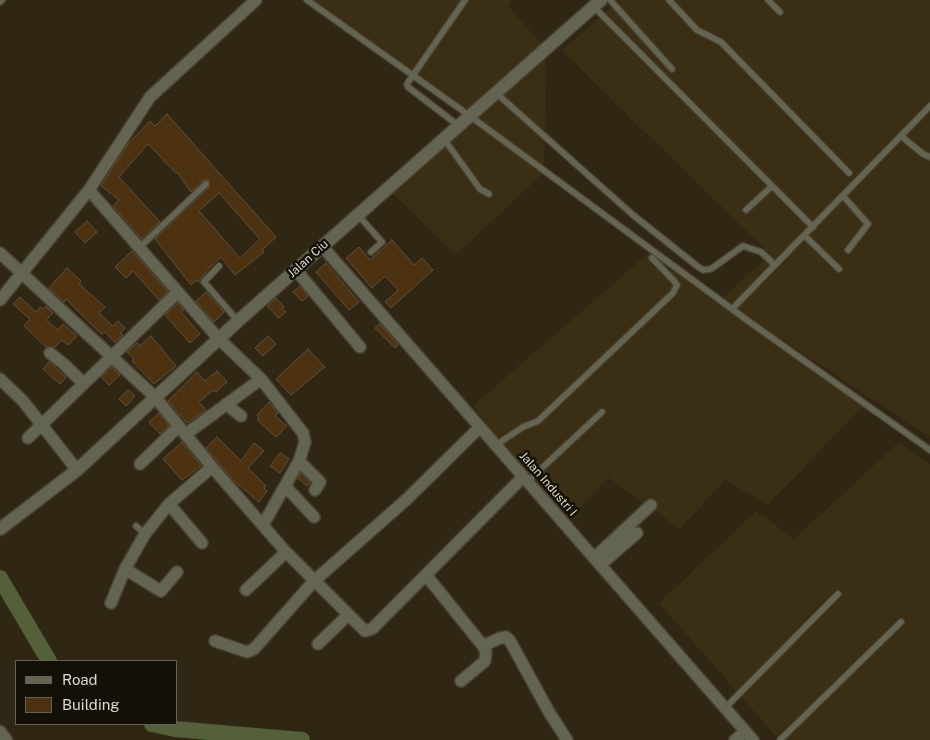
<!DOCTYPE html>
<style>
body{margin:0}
#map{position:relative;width:930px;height:740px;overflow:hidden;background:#2f2713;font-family:"Public Sans",sans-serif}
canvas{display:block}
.legend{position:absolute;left:15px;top:660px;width:162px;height:65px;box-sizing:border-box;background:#141008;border:1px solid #656057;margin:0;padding:6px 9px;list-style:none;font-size:15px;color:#ded9cd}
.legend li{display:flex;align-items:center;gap:10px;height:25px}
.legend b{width:25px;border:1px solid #656057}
</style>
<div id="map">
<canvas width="930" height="740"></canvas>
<ul class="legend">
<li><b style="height:6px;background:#646452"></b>Road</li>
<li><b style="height:14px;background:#4d3211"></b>Building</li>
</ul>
</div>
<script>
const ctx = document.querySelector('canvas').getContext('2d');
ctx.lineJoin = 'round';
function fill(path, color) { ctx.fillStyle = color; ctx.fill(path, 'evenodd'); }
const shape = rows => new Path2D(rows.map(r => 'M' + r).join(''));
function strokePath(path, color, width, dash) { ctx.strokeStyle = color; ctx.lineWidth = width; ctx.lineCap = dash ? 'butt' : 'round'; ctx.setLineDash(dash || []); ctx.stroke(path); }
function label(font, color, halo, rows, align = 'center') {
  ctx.font = font + ' "Public Sans",sans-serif'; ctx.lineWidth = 5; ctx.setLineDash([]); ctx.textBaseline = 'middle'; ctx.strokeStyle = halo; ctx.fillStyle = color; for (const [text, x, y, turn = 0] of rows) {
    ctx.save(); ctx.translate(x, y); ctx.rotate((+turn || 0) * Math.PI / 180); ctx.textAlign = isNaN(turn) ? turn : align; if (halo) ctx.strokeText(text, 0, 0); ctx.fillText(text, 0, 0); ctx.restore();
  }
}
const built = shape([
 [306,0,512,0,508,6,546,49,544,172,456,255,388,189,468,118],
 [619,0,930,0,930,437,729,305,865,404,768,505,725,480,680,529,609,478,564,524,473,406,652,250,721,300,770,254,562,51],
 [899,442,930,465,930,740,779,740,659,603,756,511,794,539]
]);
const river = shape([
 [0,578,49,661],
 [152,724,175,729,302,740]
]);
const building = shape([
 [167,114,276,237,262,250,264,252,235,275,221,257,208,269,199,282,196,280,191,285,155,239,209,187,209,180,203,180,191,192,177,172,176,173,148,144,119,177,160,222,142,239,113,206,119,200,101,186,128,144,150,121,155,126,167,114],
 [219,193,260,239,240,258,199,211,219,193],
 [87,221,97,232,85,243,75,232,87,221],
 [392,240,414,265,422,258,433,270,391,308,385,302,398,290,385,276,372,288,346,258,359,247,370,260,392,240],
 [132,251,168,292,159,300,133,271,126,278,115,267,132,251],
 [326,263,359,302,349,310,316,272,326,263],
 [67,268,81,281,79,284,105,307,99,313,113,326,118,321,125,328,120,333,123,335,115,342,105,332,102,334,92,325,66,299,64,302,49,288,67,268],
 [300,286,308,296,302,301,293,292,300,286],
 [206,292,224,312,214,322,196,301,206,292],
 [20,297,36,312,40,307,43,309,46,306,53,313,46,320,58,330,63,324,77,336,68,345,62,340,55,347,46,347,24,326,30,319,13,304,20,297],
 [276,298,284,307,282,309,286,312,279,318,267,306,276,298],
 [178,303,184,310,181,312,200,334,190,343,165,315,178,303],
 [380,324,398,345,395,348,375,328,380,324],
 [151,336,176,366,154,384,132,361,134,359,127,352,137,343,140,346,151,336],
 [268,336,276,344,263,356,255,348,268,336],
 [308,349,325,367,291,395,276,379,308,349],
 [49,362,66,377,60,384,43,369,49,362],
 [112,367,120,375,109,385,101,377,112,367],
 [217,371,227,382,216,392,213,390,199,402,206,410,187,423,168,401,197,372,205,381,217,371],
 [128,390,135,396,126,406,119,399,128,390],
 [269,402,278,413,275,416,287,426,276,437,257,420,259,418,257,415,269,402],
 [159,413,169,426,160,434,149,422,159,413],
 [217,437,241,461,254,443,264,451,248,468,266,486,264,488,267,491,259,502,233,480,206,448,217,437],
 [182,442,201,466,182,480,163,459,182,442],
 [280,453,289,459,280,473,270,466,280,453],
 [301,473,310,483,307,486,298,478,301,473]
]);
const service = shape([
 [307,0,470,116,751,323,930,450],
 [610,0,672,69],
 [669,0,697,30,721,42,849,173],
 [768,0,780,12],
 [0,2,2,0],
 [594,7,813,227],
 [496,93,633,215,697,266,703,270,711,269,743,246,761,252,775,265],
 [459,126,408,87,407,84,465,0],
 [901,136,923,154,930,157],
 [444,139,480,189,489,194],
 [843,196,868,224,848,250],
 [746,210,772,186],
 [358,215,382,242,371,252],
 [805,236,839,269],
 [139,248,206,184],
 [219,266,204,282,238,321],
 [733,308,930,106],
 [496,445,523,427,538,421,673,293,677,285,674,281,652,258],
 [527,482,602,412],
 [136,526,145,534],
 [725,708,838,594],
 [780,740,901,622]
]);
const minor = shape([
 [89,190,219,339,261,379,303,433,305,442,299,461,263,525],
 [322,246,753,740],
 [0,253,155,397,212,467,286,552,365,631,372,629,523,477],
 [296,270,360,347],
 [0,300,89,190,150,97,256,0],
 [50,353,65,365,83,383],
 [0,379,23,401,77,470],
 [226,404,241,416],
 [186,434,261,379],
 [28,438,178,292],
 [299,461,320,482,315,490],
 [140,464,179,426],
 [285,486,314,517],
 [169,504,202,543],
 [594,558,651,505],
 [600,565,637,533],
 [125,569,161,591,177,572],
 [426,575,483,646,500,638,506,637,510,641,549,712,567,740],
 [246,590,286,552],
 [111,603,125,569,145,534,169,504,212,467],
 [215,641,247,652,254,649,314,581,407,499,480,427],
 [318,644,348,615],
 [461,681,485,661,486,652,483,646],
 [735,740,745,732]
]);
const tertiary = shape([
 [0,529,77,470,238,321,601,0],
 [0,732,6,740]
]);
const streetNames = [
 ["Jalan Ciu",308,259,-42],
 ["Jalan Industri I",548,484,49]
];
fill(built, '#3a2e14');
strokePath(river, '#536039', 16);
fill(building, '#4d3211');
strokePath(building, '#5f4f3e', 1);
strokePath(service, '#4b4331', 8);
strokePath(minor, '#4b4331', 14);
strokePath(tertiary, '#4b4331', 15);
strokePath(service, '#646452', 5.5);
strokePath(minor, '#646452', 11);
strokePath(tertiary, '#646452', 12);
label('12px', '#ded9cd', '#141008', streetNames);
</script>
